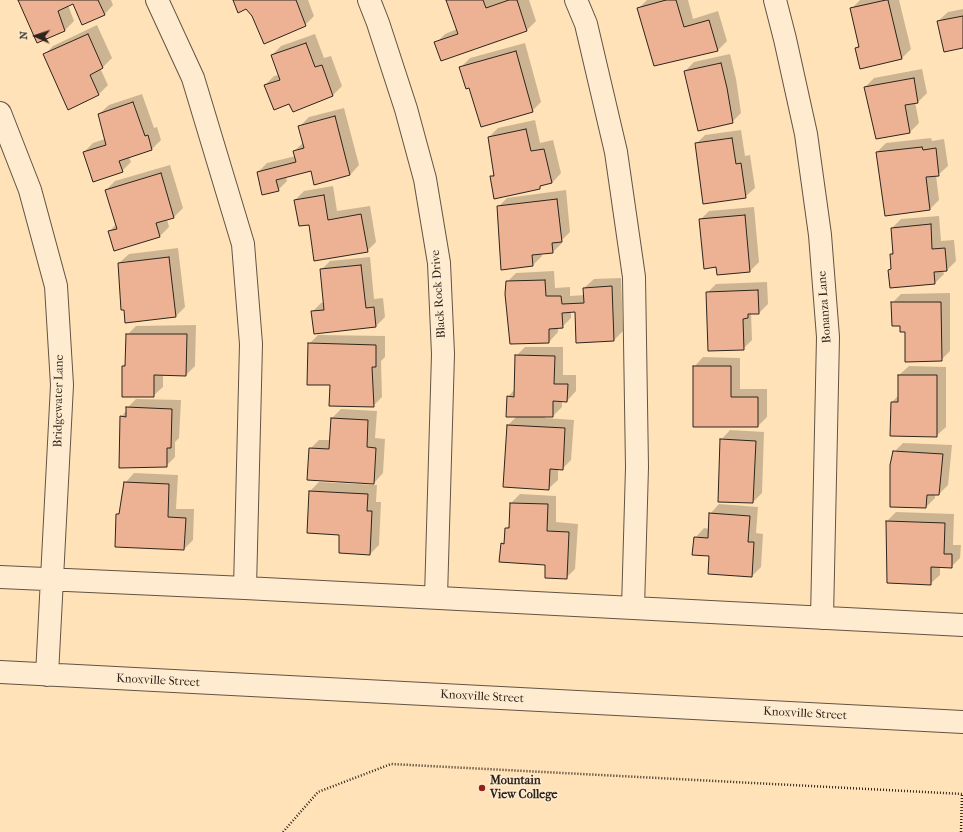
<!DOCTYPE html>
<style>
body{margin:0}
#map{position:relative;width:963px;height:832px;overflow:hidden;background:#ffe2b7;font-family:"IM FELL French Canon",serif}
canvas{display:block}
.north{position:absolute;left:16px;top:16px;width:40px;height:40px;-webkit-text-stroke:3px #ffecd0;paint-order:stroke;rotate:273deg;font-size:11px;font-weight:700;line-height:16px;text-align:center;color:#2e241c}
.north::after{content:'';display:block;margin:auto;width:14px;height:18px;background:#2e241c;clip-path:polygon(50% 0,100% 100%,50% 72%,0 100%)}
</style>
<div id="map">
<canvas width="963" height="832"></canvas>
<div class="north">N</div>
</div>
<script>
const ctx = document.querySelector('canvas').getContext('2d');
ctx.lineJoin = 'round';
function fill(path, color) { ctx.fillStyle = color; ctx.fill(path, 'evenodd'); }
const shape = rows => new Path2D(rows.map(r => 'M' + r).join(''));
function strokePath(path, color, width, dash) { ctx.strokeStyle = color; ctx.lineWidth = width; ctx.lineCap = dash ? 'butt' : 'round'; ctx.setLineDash(dash || []); ctx.stroke(path); }
function label(font, color, halo, rows, align = 'center') {
  ctx.font = font + ' "IM FELL French Canon",serif'; ctx.lineWidth = 3; ctx.setLineDash([]); ctx.textBaseline = 'middle'; ctx.strokeStyle = halo; ctx.fillStyle = color; for (const [text, x, y, turn = 0] of rows) {
    ctx.save(); ctx.translate(x, y); ctx.rotate((+turn || 0) * Math.PI / 180); ctx.textAlign = isNaN(turn) ? turn : align; if (halo) ctx.strokeText(text, 0, 0); ctx.fillText(text, 0, 0); ctx.restore();
  }
}
const shadow = shape([
 [19,0,111,0,113,5,104,15,74,3,68,5,74,21,65,30,37,42],
 [234,0,308,0,314,16,305,25,253,15,247,8],
 [447,0,529,0,536,21,527,30,441,59,436,43,445,34,457,29],
 [647,0,688,0,693,19,718,11,727,41,718,50,655,65,639,8],
 [860,0,899,0,911,49,902,58,856,48,859,45,851,9],
 [963,9,963,47,938,21,948,12],
 [97,25,112,58,103,67,100,68,108,85,99,94,44,55,53,46],
 [315,34,324,58,331,56,342,86,333,95,293,110,290,103,265,85,274,76,279,75,272,55,281,46],
 [525,43,541,102,532,111,460,68,470,58],
 [730,54,736,79,741,113,732,122,685,71,694,62],
 [922,69,927,93,918,102,915,102,919,123,910,132,865,87,874,78],
 [142,94,154,128,157,127,161,140,152,149,129,157,131,162,122,171,84,152,93,143,105,139,99,114,109,105],
 [344,108,359,165,350,175,311,170,286,177,287,181,278,190,258,172,267,163,296,156,294,151,304,142,300,126,309,117],
 [535,120,540,143,553,140,561,173,552,183,543,184,539,188,491,177,495,173,489,137,498,128],
 [741,130,745,156,750,155,755,188,745,197,696,144,705,135],
 [931,138,932,141,944,139,948,166,938,175,936,175,939,200,930,209,877,152,886,143],
 [170,165,183,208,174,217,167,219,169,227,160,236,109,232,116,224,106,190,115,181],
 [333,186,337,211,370,206,376,242,367,251,310,224,295,200,304,191],
 [566,190,570,232,562,240,562,243,553,252,541,253,542,256,533,265,498,207,507,198],
 [754,207,759,262,750,271,718,274,717,266,700,220,709,211],
 [939,216,941,241,954,240,956,261,947,270,943,271,944,274,935,283,889,270,892,267,891,255,894,251,892,228,901,219],
 [178,248,185,307,176,316,119,263,129,254],
 [370,257,374,299,383,298,385,317,376,326,312,312,321,303,324,302,321,270,330,261],
 [554,271,555,288,570,287,570,296,585,295,584,288,594,279,621,278,623,331,614,340,576,311,571,312,571,318,562,327,558,327,558,332,549,342,510,343,507,282,516,273],
 [767,282,768,304,759,313,751,313,752,340,743,349,707,293,716,284],
 [950,293,950,351,941,360,906,331,892,303,901,294],
 [196,325,195,366,186,375,163,375,163,387,153,396,123,366,126,363,127,335,136,326],
 [318,335,385,336,385,357,381,361,382,397,373,406,331,384,309,344],
 [525,347,563,347,563,375,576,375,576,391,567,401,562,400,562,407,553,416,545,416,545,418,574,420,571,460,562,469,558,469,558,480,548,489,508,425,517,416,508,397,515,389,516,356],
 [703,357,740,358,740,389,767,389,767,417,758,426,694,367],
 [909,366,946,367,946,427,936,436,892,402,899,395,899,375],
 [136,399,181,400,179,438,175,442,175,457,166,466,121,417,127,410,127,408],
 [341,409,377,411,375,438,385,439,383,473,374,483,310,449,319,440,330,440,332,418],
 [730,430,764,432,762,493,753,502,721,440],
 [903,443,952,445,948,485,939,494,935,494,935,498,926,507,894,452],
 [134,473,178,475,176,509,194,509,193,540,184,549,117,515,121,511,125,483],
 [319,482,377,485,376,502,381,502,379,545,370,554,341,534,310,491],
 [520,494,556,496,556,522,578,524,575,569,566,578,546,564,502,544,505,541,506,529,510,525,511,503],
 [719,504,758,507,756,533,763,534,761,567,752,576,710,555,695,538,704,528,710,529,710,514],
 [896,512,954,514,953,545,961,545,960,558,951,567,940,566,940,575,930,584,887,521]
]);
const building = shape([
 [18,0,98,0,105,15,82,25,73,4,58,11,65,31,37,43,18,0],
 [233,0,296,0,306,26,264,44,252,16,246,9,238,13,233,0],
 [446,0,483,0,486,8,509,0,517,0,527,31,441,61,434,42,458,34,446,0],
 [666,0,676,0,684,27,709,20,718,51,654,66,637,8,666,0],
 [886,0,888,0,902,59,860,69,855,48,859,47,850,8,886,0],
 [963,16,963,48,944,52,937,21,963,16],
 [88,34,103,68,90,75,99,95,68,110,43,54,88,34],
 [306,43,315,67,322,65,333,96,293,112,289,104,274,110,264,85,280,80,271,55,306,43],
 [516,51,533,112,481,127,469,88,466,89,459,67,516,51],
 [721,63,727,88,733,123,698,131,684,71,721,63],
 [914,78,918,103,905,105,910,133,876,139,864,87,914,78],
 [133,102,145,136,148,135,152,150,119,161,123,172,93,182,83,152,106,145,98,114,133,102],
 [335,116,350,175,314,185,311,171,276,180,279,191,262,195,257,172,296,162,293,151,304,148,298,126,335,116],
 [526,129,531,151,544,149,552,183,540,186,540,189,494,199,490,176,494,176,488,137,526,129],
 [732,138,736,164,741,163,746,198,703,204,695,143,732,138],
 [922,147,923,150,936,148,939,176,926,177,930,210,885,216,876,152,922,147],
 [161,173,174,218,156,223,160,237,114,251,108,231,117,229,105,190,161,173],
 [324,195,328,220,361,214,368,252,314,261,309,225,299,226,294,200,324,195],
 [557,199,562,242,552,243,553,253,532,255,533,266,501,270,497,206,557,199],
 [745,215,750,272,717,275,716,267,704,269,699,219,745,215],
 [931,224,932,249,945,248,947,271,934,272,935,284,890,288,888,270,891,269,890,254,893,254,891,228,931,224],
 [169,257,176,317,125,323,124,310,121,310,118,263,169,257],
 [361,265,366,308,374,307,376,327,314,334,311,311,324,310,320,269,361,265],
 [545,280,546,296,561,296,562,304,584,303,583,288,612,286,614,341,576,343,575,312,562,313,563,328,549,329,549,343,510,344,505,294,506,281,545,280],
 [758,290,759,314,748,314,748,318,743,319,744,350,708,351,706,292,758,290],
 [891,302,941,302,942,361,905,362,905,332,900,332,900,326,892,326,891,302],
 [126,334,187,334,186,376,154,375,154,397,122,397,122,366,125,366,126,334],
 [308,343,376,345,376,367,372,367,374,407,329,406,330,385,307,385,308,343],
 [515,355,555,356,554,384,568,384,567,402,553,401,553,417,506,417,507,396,514,397,515,355],
 [693,366,731,366,731,397,758,397,758,427,693,427,693,366],
 [898,375,937,375,937,437,890,436,891,402,898,402,898,375],
 [126,407,172,409,171,448,167,448,167,467,119,468,120,416,126,417,126,407],
 [331,418,368,420,367,447,376,448,374,484,307,480,309,448,329,449,331,418],
 [507,425,565,428,563,470,550,469,549,490,503,487,507,425],
 [720,439,756,441,753,503,718,502,720,439],
 [893,451,943,454,939,495,927,495,926,508,890,507,890,465,893,451],
 [124,482,169,484,168,517,186,518,184,550,115,547,116,514,119,514,124,482],
 [309,491,368,494,367,511,372,511,370,555,339,553,339,535,307,533,309,491],
 [510,503,548,504,547,531,569,532,567,579,545,578,545,565,499,562,501,543,504,544,505,528,509,528,510,503],
 [709,513,750,516,748,542,754,542,752,577,708,574,709,556,692,555,694,537,708,538,709,513],
 [886,521,945,523,944,554,952,554,952,568,931,567,931,585,887,583,886,521]
]);
const path = shape([
 [283,832,318,792,391,764,963,794],
 [961,832,962,794]
]);
const minor = shape([
 [157,0,193,78,243,244,251,344,245,588],
 [369,0,378,23,406,109,425,179,439,263,443,354,436,597],
 [576,0,586,24,616,152,634,277,637,467,633,608],
 [775,0,785,39,806,134,820,235,828,337,822,618],
 [0,113,30,190,56,286,62,385,47,675],
 [0,577,245,588,963,625],
 [0,672,963,722]
]);
const markers = [
 [482,788,4,"#8f2418"]
];
const streetNames = [
 ["Black Rock Drive",439,294,-94],
 ["Bonanza Lane",825,307,-94],
 ["Bridgewater Lane",59,401,-89],
 ["Knoxville Street",158,681,3],
 ["Knoxville Street",482,697,3],
 ["Knoxville Street",805,714,3]
];
const poiNames = [
 ["Mountain",490,781],
 ["View College",490,795]
];
fill(shadow, '#0003');
fill(building, '#ecb293');
strokePath(building, '#2e241c', 1);
strokePath(minor, '#625443', 24);
strokePath(path, '#2e241c', 2.5, [1, 2]);
strokePath(minor, '#ffecd0', 22);
for (const [x, y, r, color] of markers) { const dot = new Path2D(); dot.arc(x, y, r, 0, 2 * Math.PI); ctx.fillStyle = color; ctx.fill(dot); strokePath(dot, '#ffecd0', 1.5); }
label('12px', '#2e241c', '#ffecd0', streetNames);
label('bold 12px', '#2e241c', '#ffecd0', poiNames, 'left');
</script>
